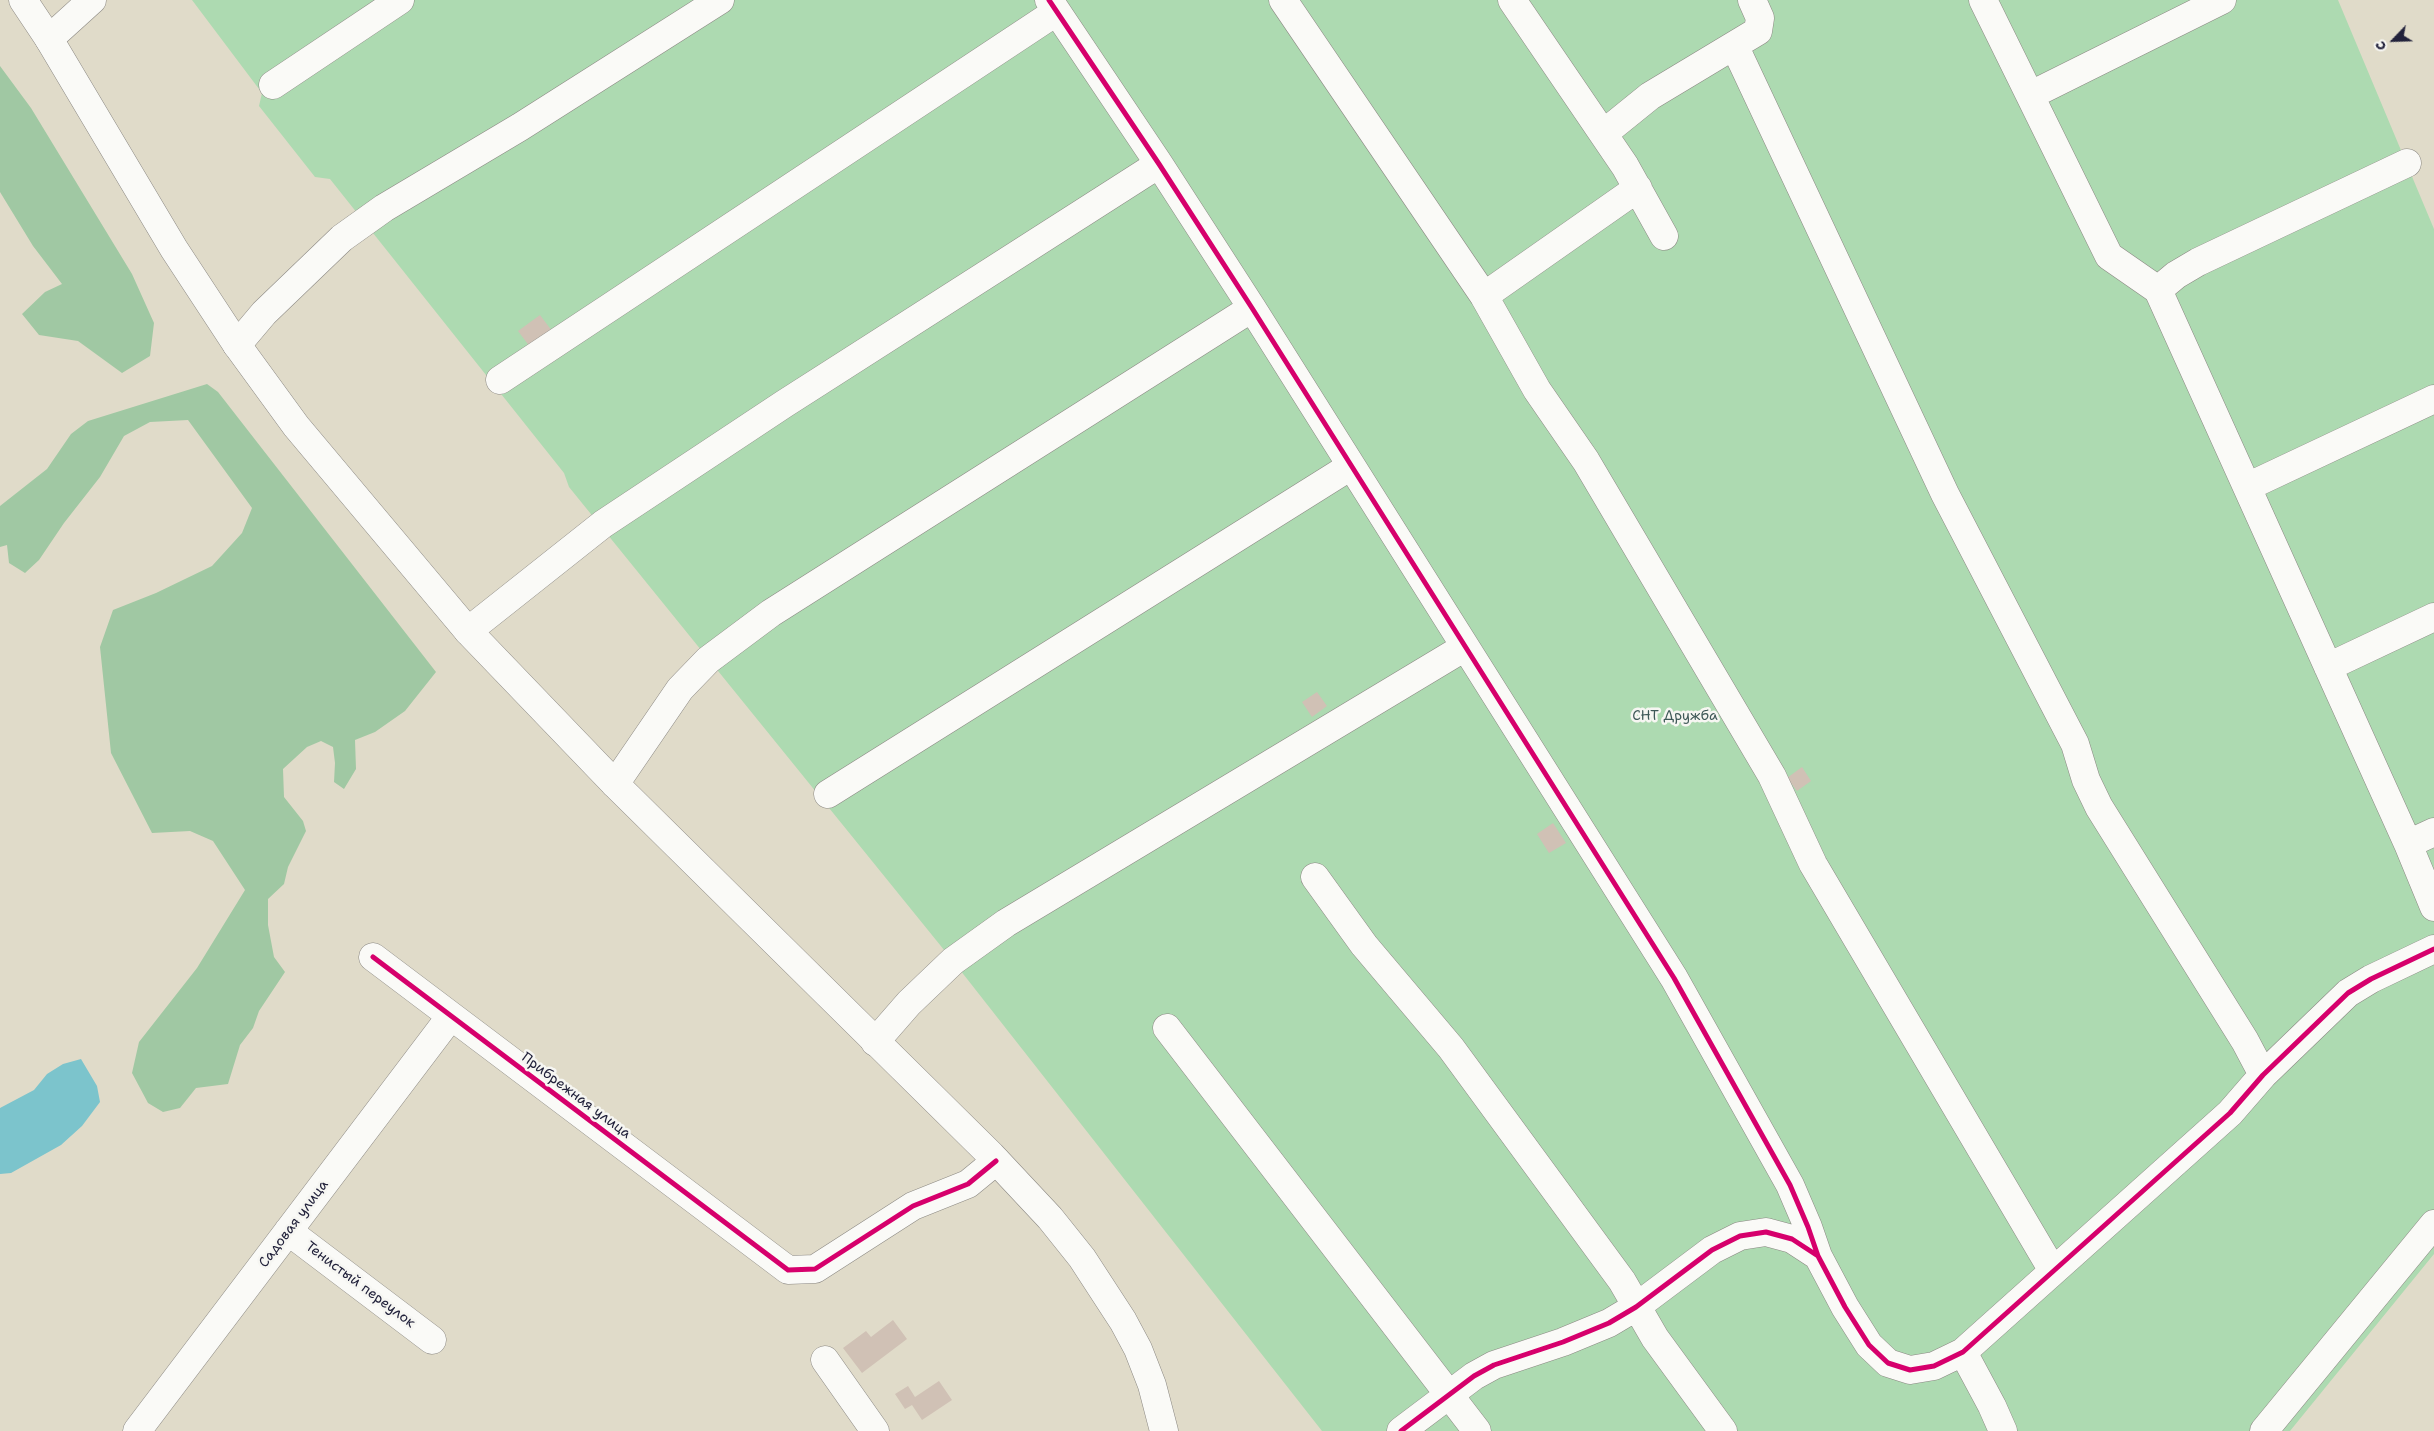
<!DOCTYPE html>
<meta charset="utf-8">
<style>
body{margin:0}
#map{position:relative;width:2434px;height:1431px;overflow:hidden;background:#e0dbc9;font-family:"Shantell Sans",sans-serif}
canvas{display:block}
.north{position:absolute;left:2369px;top:15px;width:50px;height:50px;-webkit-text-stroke:4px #f6f6f2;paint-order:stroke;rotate:246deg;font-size:14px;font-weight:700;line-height:20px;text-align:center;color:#22223b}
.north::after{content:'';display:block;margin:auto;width:18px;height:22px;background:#22223b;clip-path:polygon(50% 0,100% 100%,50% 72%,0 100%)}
</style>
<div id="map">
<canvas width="2434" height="1431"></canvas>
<div class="north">С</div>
</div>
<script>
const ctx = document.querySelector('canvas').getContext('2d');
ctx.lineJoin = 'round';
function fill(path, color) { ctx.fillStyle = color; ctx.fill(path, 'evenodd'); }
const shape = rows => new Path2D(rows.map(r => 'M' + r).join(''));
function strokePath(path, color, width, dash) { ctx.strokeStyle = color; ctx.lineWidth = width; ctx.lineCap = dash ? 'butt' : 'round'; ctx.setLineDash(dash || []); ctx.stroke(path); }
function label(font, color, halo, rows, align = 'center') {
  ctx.font = font + ' "Shantell Sans",sans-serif'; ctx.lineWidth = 5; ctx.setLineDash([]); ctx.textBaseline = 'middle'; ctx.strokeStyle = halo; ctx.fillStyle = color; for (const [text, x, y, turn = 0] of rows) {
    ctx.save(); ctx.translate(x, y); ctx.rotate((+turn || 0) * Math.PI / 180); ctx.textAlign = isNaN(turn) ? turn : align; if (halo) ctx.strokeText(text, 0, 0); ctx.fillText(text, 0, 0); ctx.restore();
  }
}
const green = shape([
 [192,0,2338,0,2434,229,2434,1254,2290,1431,1322,1431,953,961,569,487,564,473,330,179,315,177,259,106,262,93]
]);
const forest = shape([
 [0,66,31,108,132,274,154,323,150,356,122,373,78,341,39,335,22,314,45,292,62,284,33,246,0,192],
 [207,384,218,392,436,672,405,711,375,732,355,740,356,769,344,789,334,782,335,763,333,747,321,741,307,747,283,769,284,797,303,821,306,831,288,867,284,884,268,899,268,925,274,957,285,972,259,1011,253,1028,240,1045,228,1084,196,1088,180,1108,163,1112,148,1103,132,1073,139,1042,197,968,245,890,213,841,190,831,152,833,111,753,100,647,113,610,156,593,212,566,242,533,252,508,188,420,150,422,124,436,100,477,64,523,39,560,25,573,9,563,7,545,0,547,0,506,47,469,71,434,88,421]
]);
const water = shape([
 [81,1059,97,1086,100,1102,82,1126,61,1145,11,1173,0,1174,0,1108,34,1090,47,1074,63,1064]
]);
const building = shape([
 [540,315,552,331,530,347,518,331],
 [1317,692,1327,706,1312,717,1302,702],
 [1802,767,1811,781,1797,791,1787,778],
 [1553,823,1566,843,1549,853,1537,834],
 [893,1320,907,1339,862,1373,843,1348,866,1331,871,1337],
 [939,1381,952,1400,922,1420,912,1405,905,1409,895,1394,908,1386,915,1397]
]);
const minor = shape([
 [1049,0,1159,164,1252,308,1674,978,1790,1185,1808,1227,1818,1256],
 [1283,0,1484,296,1537,390,1586,461,1772,776,1813,864,2053,1271],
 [1512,0,1625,166,1664,236],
 [1983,0,2109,256,2158,290,2408,844,2434,907],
 [49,39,92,0],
 [1735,47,1945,494,2075,744,2086,780,2099,807,2245,1041,2263,1075],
 [273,85,400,0],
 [2031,95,2222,0],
 [1603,134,1650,96,1758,31,1760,18,1752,0],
 [2158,290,2176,275,2198,262,2407,163],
 [1484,296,1638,188],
 [237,345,264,313,342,238,384,208,520,127,720,0],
 [500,380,1056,12],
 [2247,487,2434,399],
 [468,631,603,524,784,404,1159,164],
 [2328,667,2434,617],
 [615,784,680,689,708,660,771,613,1252,308],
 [828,794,1351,466],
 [2408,844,2434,832],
 [1315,877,1364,945,1451,1048,1622,1281,1655,1338,1723,1431],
 [373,957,788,1270,815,1269,913,1206,968,1184,996,1161],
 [1167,1028,1477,1431],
 [875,1042,909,1003,953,961,1006,923,1465,647],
 [288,1231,432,1340],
 [1963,1352,1992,1406,2003,1431],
 [825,1360,875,1431],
 [137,1431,451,1016],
 [1401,1431,1474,1376,1494,1365,1563,1342,1609,1323,1636,1307,1712,1250,1740,1236,1766,1232,1792,1239,1818,1256,1845,1307,1869,1345,1888,1363,1910,1370,1934,1366,1963,1352,2230,1113,2263,1075,2348,993,2371,979,2434,949],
 [2264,1431,2434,1224]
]);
const major = shape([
 [23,0,49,39,174,249,237,345,296,426,468,631,615,784,991,1155,1050,1218,1082,1258,1123,1321,1138,1349,1152,1385,1164,1431]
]);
const cycleway = shape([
 [1049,0,1159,164,1252,308,1674,978,1790,1185,1808,1227,1818,1256],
 [373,957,788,1270,815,1269,913,1206,968,1184,996,1161],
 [1401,1431,1474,1376,1494,1365,1563,1342,1609,1323,1636,1307,1712,1250,1740,1236,1766,1232,1792,1239,1818,1256,1845,1307,1869,1345,1888,1363,1910,1370,1934,1366,1963,1352,2230,1113,2263,1075,2348,993,2371,979,2434,949]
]);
const parkNames = [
 ["СНТ Дружба",1675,716]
];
const streetNames = [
 ["Прибрежная улица",576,1096,37],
 ["Садовая улица",294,1224,-53],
 ["Тенистый переулок",360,1285,37]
];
fill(green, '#addab1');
fill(forest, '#a0c8a3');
fill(water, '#7cc4cc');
fill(building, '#d0c1b5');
strokePath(minor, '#8b8883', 29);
strokePath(major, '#8b8883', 29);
strokePath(minor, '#fafaf7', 28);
strokePath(major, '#fafaf7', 28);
strokePath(cycleway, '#d6006c', 5);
label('14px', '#3f5958', '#f6f6f2', parkNames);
label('14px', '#22223b', '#f6f6f2', streetNames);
</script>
